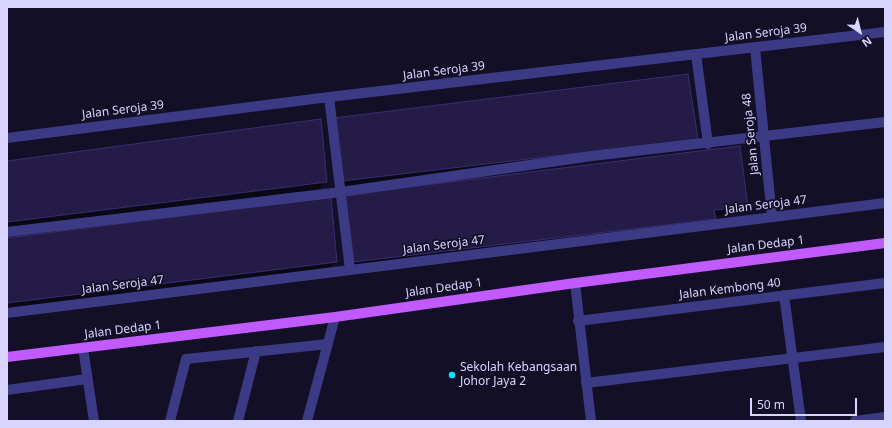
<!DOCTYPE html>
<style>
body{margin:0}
#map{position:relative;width:892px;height:428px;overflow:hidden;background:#130f26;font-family:"Noto Sans",sans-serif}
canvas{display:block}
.frame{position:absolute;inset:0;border:8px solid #d9d4ff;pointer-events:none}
.north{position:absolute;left:840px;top:12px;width:40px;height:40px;-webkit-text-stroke:3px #130f26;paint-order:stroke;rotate:145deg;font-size:11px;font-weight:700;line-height:16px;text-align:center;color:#d9d4ff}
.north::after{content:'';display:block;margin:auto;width:14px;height:18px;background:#d9d4ff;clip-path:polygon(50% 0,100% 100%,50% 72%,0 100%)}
.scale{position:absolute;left:750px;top:398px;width:107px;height:18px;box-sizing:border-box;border:2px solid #d9d4ff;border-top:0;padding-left:5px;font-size:12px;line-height:14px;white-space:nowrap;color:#d9d4ff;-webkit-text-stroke:3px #130f26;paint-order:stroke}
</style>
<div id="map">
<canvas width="892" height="428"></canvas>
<div class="frame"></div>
<div class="north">N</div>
<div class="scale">50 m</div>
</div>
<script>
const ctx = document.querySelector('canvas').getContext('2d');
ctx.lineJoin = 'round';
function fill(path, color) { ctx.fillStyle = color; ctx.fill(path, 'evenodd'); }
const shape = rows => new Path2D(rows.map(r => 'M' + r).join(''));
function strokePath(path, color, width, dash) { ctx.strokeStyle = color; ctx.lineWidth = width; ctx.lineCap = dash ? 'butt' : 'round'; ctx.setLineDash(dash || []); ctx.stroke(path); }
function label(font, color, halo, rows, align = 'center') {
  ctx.font = font + ' "Noto Sans",sans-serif'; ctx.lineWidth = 3.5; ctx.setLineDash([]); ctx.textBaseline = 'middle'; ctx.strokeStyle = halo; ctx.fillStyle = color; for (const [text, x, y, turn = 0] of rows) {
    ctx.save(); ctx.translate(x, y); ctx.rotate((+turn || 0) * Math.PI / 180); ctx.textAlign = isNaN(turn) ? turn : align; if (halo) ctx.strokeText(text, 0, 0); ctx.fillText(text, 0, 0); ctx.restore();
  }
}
const shadow = shape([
 [334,119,697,138,336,188,327,126],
 [7,162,326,182,319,189,7,228],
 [338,203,746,207,739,214,715,216,715,218,708,225,347,269],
 [7,239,336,262,329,269,7,308]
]);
const building = shape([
 [688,74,698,139,342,181,334,118,688,74],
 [321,119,327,182,7,222,7,161,321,119],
 [740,146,748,207,714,210,716,219,354,262,345,195,740,146],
 [331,197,337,262,7,303,7,238,331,197]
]);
const minor = shape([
 [755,48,772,217],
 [696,54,708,144],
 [329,97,350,270],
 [7,138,329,97,885,32],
 [7,232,341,192,592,156,885,122],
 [575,283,591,421],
 [784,295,801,421],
 [7,313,885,203],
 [578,321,885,283],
 [83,348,94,421],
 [586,383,885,347],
 [7,390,87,379],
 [170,421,186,359,328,344],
 [238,421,256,351],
 [307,421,335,317],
 [855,421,885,417]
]);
const major = shape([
 [7,357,335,317,575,283,885,243]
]);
const markers = [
 [452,375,4,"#00e5ff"]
];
const streetNames = [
 ["Jalan Seroja 39",766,33,-7],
 ["Jalan Seroja 39",444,71,-7],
 ["Jalan Seroja 39",123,110,-7],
 ["Jalan Seroja 48",751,134,-96],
 ["Jalan Seroja 47",766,205,-7],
 ["Jalan Seroja 47",444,245,-7],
 ["Jalan Dedap 1",766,245,-7],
 ["Jalan Seroja 47",123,285,-7],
 ["Jalan Dedap 1",444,288,-8],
 ["Jalan Kembong 40",730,289,-7],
 ["Jalan Dedap 1",123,330,-7]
];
const poiNames = [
 ["Sekolah Kebangsaan",460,368],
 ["Johor Jaya 2",460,382]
];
fill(shadow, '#0007');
fill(building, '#241b47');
strokePath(building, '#3b2d73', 1);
strokePath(minor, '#3d3a85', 10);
strokePath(major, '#c25bff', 10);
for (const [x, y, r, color] of markers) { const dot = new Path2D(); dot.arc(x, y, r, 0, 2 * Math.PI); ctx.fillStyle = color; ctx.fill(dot); strokePath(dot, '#130f26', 1.5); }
label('12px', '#d9d4ff', '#130f26', streetNames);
label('12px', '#d9d4ff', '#130f26', poiNames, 'left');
</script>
